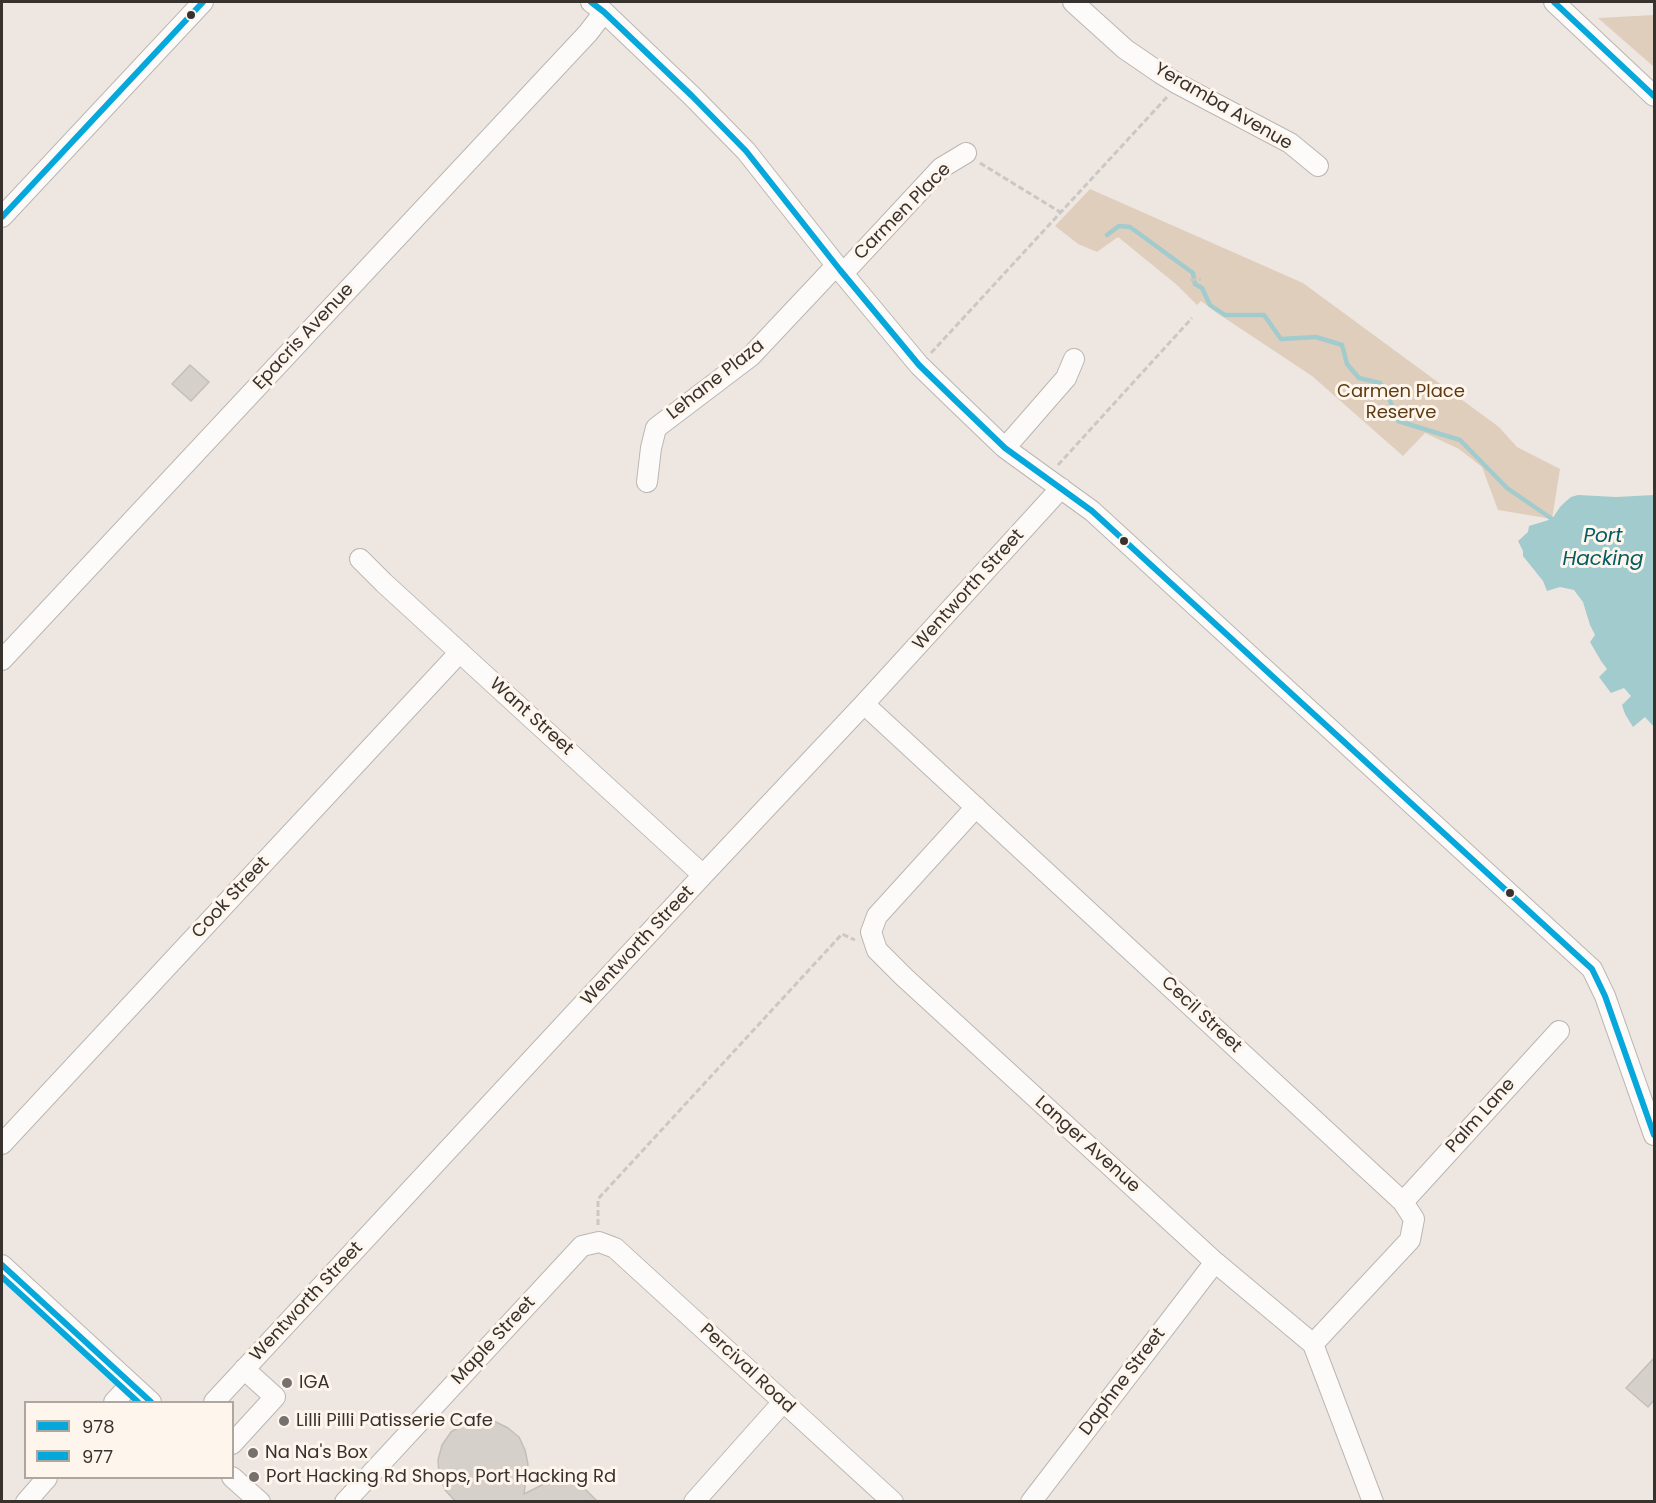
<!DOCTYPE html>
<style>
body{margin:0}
#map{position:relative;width:1656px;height:1503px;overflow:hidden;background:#eee7e1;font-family:Poppins,sans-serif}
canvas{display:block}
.frame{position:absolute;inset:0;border:3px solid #37322e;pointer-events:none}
.legend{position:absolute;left:24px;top:1401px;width:210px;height:78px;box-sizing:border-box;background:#fef5ec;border:2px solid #aea7a0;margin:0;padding:8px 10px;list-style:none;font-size:18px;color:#37322e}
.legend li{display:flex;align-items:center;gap:12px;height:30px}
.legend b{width:30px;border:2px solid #aea7a0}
</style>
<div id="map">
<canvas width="1656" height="1503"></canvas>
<div class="frame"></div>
<ul class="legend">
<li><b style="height:8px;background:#06a8dc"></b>978</li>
<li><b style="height:8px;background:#06a8dc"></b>977</li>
</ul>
</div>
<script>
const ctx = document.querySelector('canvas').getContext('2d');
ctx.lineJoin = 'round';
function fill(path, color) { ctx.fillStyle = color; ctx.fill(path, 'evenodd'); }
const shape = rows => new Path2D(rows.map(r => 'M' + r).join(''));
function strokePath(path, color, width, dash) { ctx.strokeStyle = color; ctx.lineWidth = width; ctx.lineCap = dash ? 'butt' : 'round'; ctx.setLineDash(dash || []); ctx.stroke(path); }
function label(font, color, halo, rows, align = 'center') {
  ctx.font = font + ' Poppins,sans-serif'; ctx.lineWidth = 6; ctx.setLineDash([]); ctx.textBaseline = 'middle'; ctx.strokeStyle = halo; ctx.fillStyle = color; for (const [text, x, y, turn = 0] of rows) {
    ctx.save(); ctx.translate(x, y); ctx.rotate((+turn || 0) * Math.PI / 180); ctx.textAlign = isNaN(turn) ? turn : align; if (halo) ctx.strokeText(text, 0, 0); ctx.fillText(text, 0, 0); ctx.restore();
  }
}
const green = shape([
 [1654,15,1654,67,1598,18],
 [1090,189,1303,283,1499,427,1517,447,1560,469,1552,519,1498,510,1482,467,1459,449,1425,433,1403,456,1312,376,1217,313,1201,301,1197,305,1177,285,1118,237,1097,252,1078,244,1055,226]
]);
const water = shape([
 [1578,495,1616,497,1654,495,1654,727,1645,717,1633,727,1625,714,1622,705,1631,696,1624,688,1611,693,1599,677,1607,669,1601,661,1590,642,1595,635,1590,625,1583,602,1574,590,1560,587,1547,591,1543,581,1523,556,1523,551,1518,541,1528,532,1529,526,1552,519,1560,507,1565,502,1571,497]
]);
const stream = shape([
 [1107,235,1119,226,1130,227,1193,273,1195,284,1202,288,1210,305,1225,315,1264,315,1281,339,1316,337,1342,345,1347,364,1359,378,1380,383,1387,393,1398,421,1460,440,1507,488,1552,519]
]);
const building = shape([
 [190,365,209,382,191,401,172,384,190,365],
 [1654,1358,1654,1400,1648,1407,1626,1388,1654,1358],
 [479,1420,494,1421,508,1428,519,1437,525,1450,528,1464,524,1494,546,1483,560,1481,574,1483,586,1490,598,1502,456,1502,445,1490,439,1475,438,1460,442,1445,451,1432,464,1424,479,1420]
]);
const path = shape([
 [980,163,1060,212],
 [1190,280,1201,279],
 [931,353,1167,97],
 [1058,465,1192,318],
 [598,1225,598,1199,842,934,855,940]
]);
const minor = shape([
 [591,2,604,12,692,96,746,151,840,270,919,365,955,400,1005,448,1092,511,1592,969,1605,996,1654,1135],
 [1073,2,1125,49,1160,73,1178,84,1290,143,1318,166],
 [1554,2,1654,96],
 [2,217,203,2],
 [1005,448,1066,378,1074,359],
 [647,482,651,448,656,428,751,356,831,271,840,270,849,267,941,168,966,153],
 [360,559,384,583,703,875],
 [2,660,588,33,604,12],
 [864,704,1403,1202,1414,1219,1410,1240,1313,1344],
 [976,807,877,916,871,932,877,950,904,977,1215,1262,1313,1344,1373,1502],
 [2,1144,460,652],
 [1403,1202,1559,1031],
 [2,1265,151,1402],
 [114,1402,131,1384],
 [214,1402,703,875,864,704,1061,488],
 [232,1444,275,1397,244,1369],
 [232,1477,260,1502],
 [26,1502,47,1478],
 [345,1502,582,1246,599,1242,615,1248,893,1502],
 [694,1502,783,1402],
 [1031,1502,1215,1262]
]);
const bus1 = shape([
 [591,2,604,12,692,96,746,151,840,270,919,365,955,400,1005,448,1092,511,1592,969,1605,996,1654,1135],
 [1554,2,1654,96],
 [2,217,203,2],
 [2,1265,151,1402]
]);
const bus2 = shape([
 [2,1277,138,1402]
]);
const markers = [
 [191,15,5,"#37322e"],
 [1124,541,5,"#37322e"],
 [1510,893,5,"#37322e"],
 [287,1383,6,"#77716d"],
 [284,1421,6,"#77716d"],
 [253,1453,6,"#77716d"],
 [254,1477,6,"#77716d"]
];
const streetNames = [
 ["Yeramba Avenue",1223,107,30],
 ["Carmen Place",903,212,-45],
 ["Epacris Avenue",304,337,-47],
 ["Lehane Plaza",716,380,-38],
 ["Wentworth Street",969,590,-48],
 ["Want Street",531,717,42],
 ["Cook Street",231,898,-47],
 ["Wentworth Street",638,946,-47],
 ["Cecil Street",1201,1015,43],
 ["Palm Lane",1481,1116,-48],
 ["Langer Avenue",1087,1145,42],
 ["Wentworth Street",307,1302,-47],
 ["Maple Street",494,1341,-47],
 ["Percival Road",747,1369,43],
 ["Daphne Street",1123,1382,-53]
];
const parkNames = [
 ["Carmen Place",1401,392],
 ["Reserve",1401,413]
];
const poiNames = [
 ["IGA",299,1383],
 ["Lilli Pilli Patisserie Cafe",296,1421],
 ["Na Na's Box",265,1453],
 ["Port Hacking Rd Shops, Port Hacking Rd",266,1477]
];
const waterNames = [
 ["Port",1603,537],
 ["Hacking",1603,560]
];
fill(green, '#e0cebd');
fill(water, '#a2cbcd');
strokePath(stream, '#a2cbcd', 4.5);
fill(building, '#d6d0cb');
strokePath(building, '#c3beb9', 1.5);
strokePath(minor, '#bbb6b2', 22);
strokePath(path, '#cac7c5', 3, [6, 3]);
strokePath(minor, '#fcfbfa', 20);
strokePath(bus1, '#06a8dc', 6);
strokePath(bus2, '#06a8dc', 6);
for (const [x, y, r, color] of markers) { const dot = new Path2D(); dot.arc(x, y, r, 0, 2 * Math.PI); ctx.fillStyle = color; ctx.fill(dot); strokePath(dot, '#fef5ec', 2); }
label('18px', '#37322e', '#fef5ec', streetNames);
label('18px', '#5e3b11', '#fef5ec', parkNames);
label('18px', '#37322e', '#fef5ec', poiNames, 'left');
label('italic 20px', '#005e63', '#fef5ec', waterNames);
</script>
